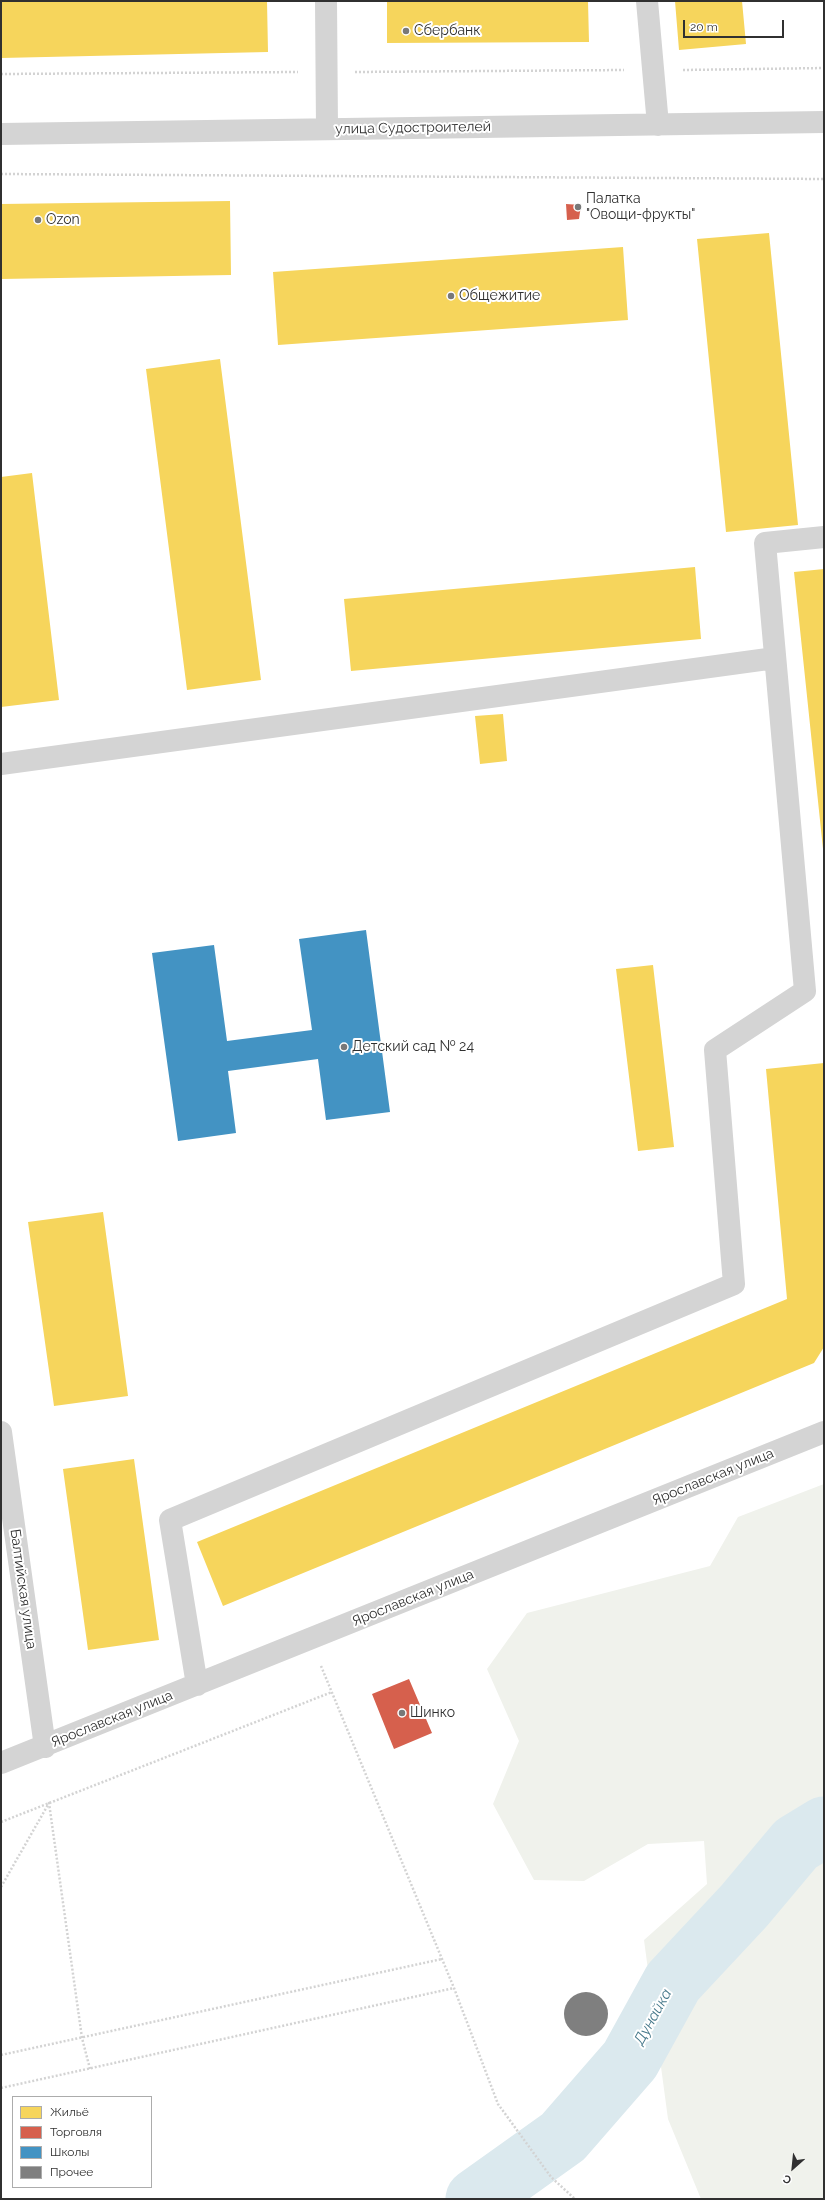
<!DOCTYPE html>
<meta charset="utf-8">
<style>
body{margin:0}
#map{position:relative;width:825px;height:2200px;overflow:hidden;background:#fff;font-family:Raleway,sans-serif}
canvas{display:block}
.frame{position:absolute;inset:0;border:2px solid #303030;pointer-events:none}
.legend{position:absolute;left:12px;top:2096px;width:140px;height:92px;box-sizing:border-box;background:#fff;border:1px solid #acacac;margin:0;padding:5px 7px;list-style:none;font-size:12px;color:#303030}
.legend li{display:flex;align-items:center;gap:8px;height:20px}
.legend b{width:20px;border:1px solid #acacac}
.north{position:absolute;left:773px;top:2148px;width:40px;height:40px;-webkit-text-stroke:3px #fff;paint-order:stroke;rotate:207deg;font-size:11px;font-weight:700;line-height:16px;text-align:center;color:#303030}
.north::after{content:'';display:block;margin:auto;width:14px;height:18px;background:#303030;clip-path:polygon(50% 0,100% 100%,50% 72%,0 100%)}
.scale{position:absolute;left:683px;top:20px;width:101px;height:18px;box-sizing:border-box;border:2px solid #303030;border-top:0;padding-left:5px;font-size:12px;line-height:14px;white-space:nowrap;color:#303030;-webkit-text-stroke:3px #fff;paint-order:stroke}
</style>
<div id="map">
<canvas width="825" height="2200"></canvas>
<div class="frame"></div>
<ul class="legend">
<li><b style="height:11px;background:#f6d55c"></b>Жильё</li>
<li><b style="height:11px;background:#d6604d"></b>Торговля</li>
<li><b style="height:11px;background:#4393c3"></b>Школы</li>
<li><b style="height:11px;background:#7f7f7f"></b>Прочее</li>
</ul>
<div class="north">С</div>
<div class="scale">20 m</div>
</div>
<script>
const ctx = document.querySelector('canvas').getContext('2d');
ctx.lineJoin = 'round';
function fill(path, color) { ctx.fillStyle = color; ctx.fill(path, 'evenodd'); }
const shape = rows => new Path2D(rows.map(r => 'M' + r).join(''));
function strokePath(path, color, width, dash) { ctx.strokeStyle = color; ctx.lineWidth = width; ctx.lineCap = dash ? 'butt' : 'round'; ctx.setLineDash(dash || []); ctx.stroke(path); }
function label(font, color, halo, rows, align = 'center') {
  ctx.font = font + ' Raleway,sans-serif'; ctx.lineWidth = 4; ctx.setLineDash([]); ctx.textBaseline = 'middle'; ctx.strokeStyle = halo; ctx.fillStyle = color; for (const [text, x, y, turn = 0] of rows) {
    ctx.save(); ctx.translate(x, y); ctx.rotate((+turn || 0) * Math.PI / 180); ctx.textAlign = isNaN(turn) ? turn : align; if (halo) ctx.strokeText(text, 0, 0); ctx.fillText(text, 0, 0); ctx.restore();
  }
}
const green = shape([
 [824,1484,824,2199,701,2199,668,2119,644,1940,707,1884,704,1841,648,1844,584,1881,534,1880,493,1804,519,1741,487,1669,527,1613,710,1566,738,1517]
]);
const homes = shape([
 [1,1,267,1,268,52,1,58],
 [387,1,588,1,589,42,387,43],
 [675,1,742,1,746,44,679,50],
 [230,201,231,275,1,279,1,204],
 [769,233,798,525,726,532,697,239],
 [623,247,628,320,278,345,273,272],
 [220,359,261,680,187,690,146,369],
 [32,473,59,700,1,707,1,477],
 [695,567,701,639,351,671,344,599],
 [824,569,824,849,823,849,794,572],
 [503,714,507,761,480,764,475,716],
 [653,965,674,1147,638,1151,616,969],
 [824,1063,824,1347,814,1363,223,1606,197,1542,787,1299,766,1069],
 [103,1212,128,1396,54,1406,28,1222],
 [134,1459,159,1640,88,1650,63,1469]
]);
const shops = shape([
 [566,204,581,205,579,219,567,220],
 [409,1679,432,1733,394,1749,372,1694]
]);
const schools = shape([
 [366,930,390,1112,326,1120,318,1059,228,1071,236,1133,178,1141,152,953,214,945,227,1041,312,1030,299,939]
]);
const river = shape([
 [476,2199,563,2137,630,2060,673,1982,744,1906,796,1844,824,1827]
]);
const building = shape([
 '564 2014a22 22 0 1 1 44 0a22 22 0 1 1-44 0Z'
]);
const path = shape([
 [683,70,824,68],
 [355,72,624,70],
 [1,74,298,72],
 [1,174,824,179],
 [321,1666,454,1988,498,2104,551,2177,575,2199],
 [1,1822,332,1692],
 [1,1887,49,1803,82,2038,90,2069],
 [1,2055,442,1959],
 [1,2088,454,1988]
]);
const minor = shape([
 [326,1,327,129],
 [647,1,658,125],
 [1,134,824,122],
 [1,764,775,658],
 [1,1432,45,1747],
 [197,1685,170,1520,734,1284,715,1050,805,991,765,543,824,537],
 [1,1763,824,1432]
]);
const markers = [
 [406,31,4,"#787878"],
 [578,207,4,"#787878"],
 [38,220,4,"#787878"],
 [451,296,4,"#787878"],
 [344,1047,4,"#787878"],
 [402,1713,4,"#787878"]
];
const poiNames = [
 ["Сбербанк",414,31],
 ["Палатка",586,199],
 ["\"Овощи-фрукты\"",586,215],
 ["Ozon",46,220],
 ["Общежитие",459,296],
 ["Детский сад № 24",352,1047],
 ["Шинко",410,1713]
];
const streetNames = [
 ["улица Судостроителей",413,128,-1],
 ["Ярославская улица",713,1477,-22],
 ["Балтийская улица",23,1589,82],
 ["Ярославская улица",413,1598,-22],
 ["Ярославская улица",112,1719,-22]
];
const waterNames = [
 ["Дунайка",653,2017,-61]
];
fill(green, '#f0f2ec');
fill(homes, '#f6d55c');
fill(shops, '#d6604d');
fill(schools, '#4393c3');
strokePath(river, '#dbe9ee', 61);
fill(building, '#7f7f7f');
strokePath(path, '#d3d3d3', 2.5, [2, 2]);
strokePath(minor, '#d4d4d4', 22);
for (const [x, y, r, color] of markers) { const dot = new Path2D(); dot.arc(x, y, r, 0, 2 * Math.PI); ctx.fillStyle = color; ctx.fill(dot); strokePath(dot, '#fff', 1.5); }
label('14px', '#303030', '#fff', poiNames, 'left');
label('14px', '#303030', '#fff', streetNames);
label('italic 15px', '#46788a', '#fff', waterNames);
</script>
